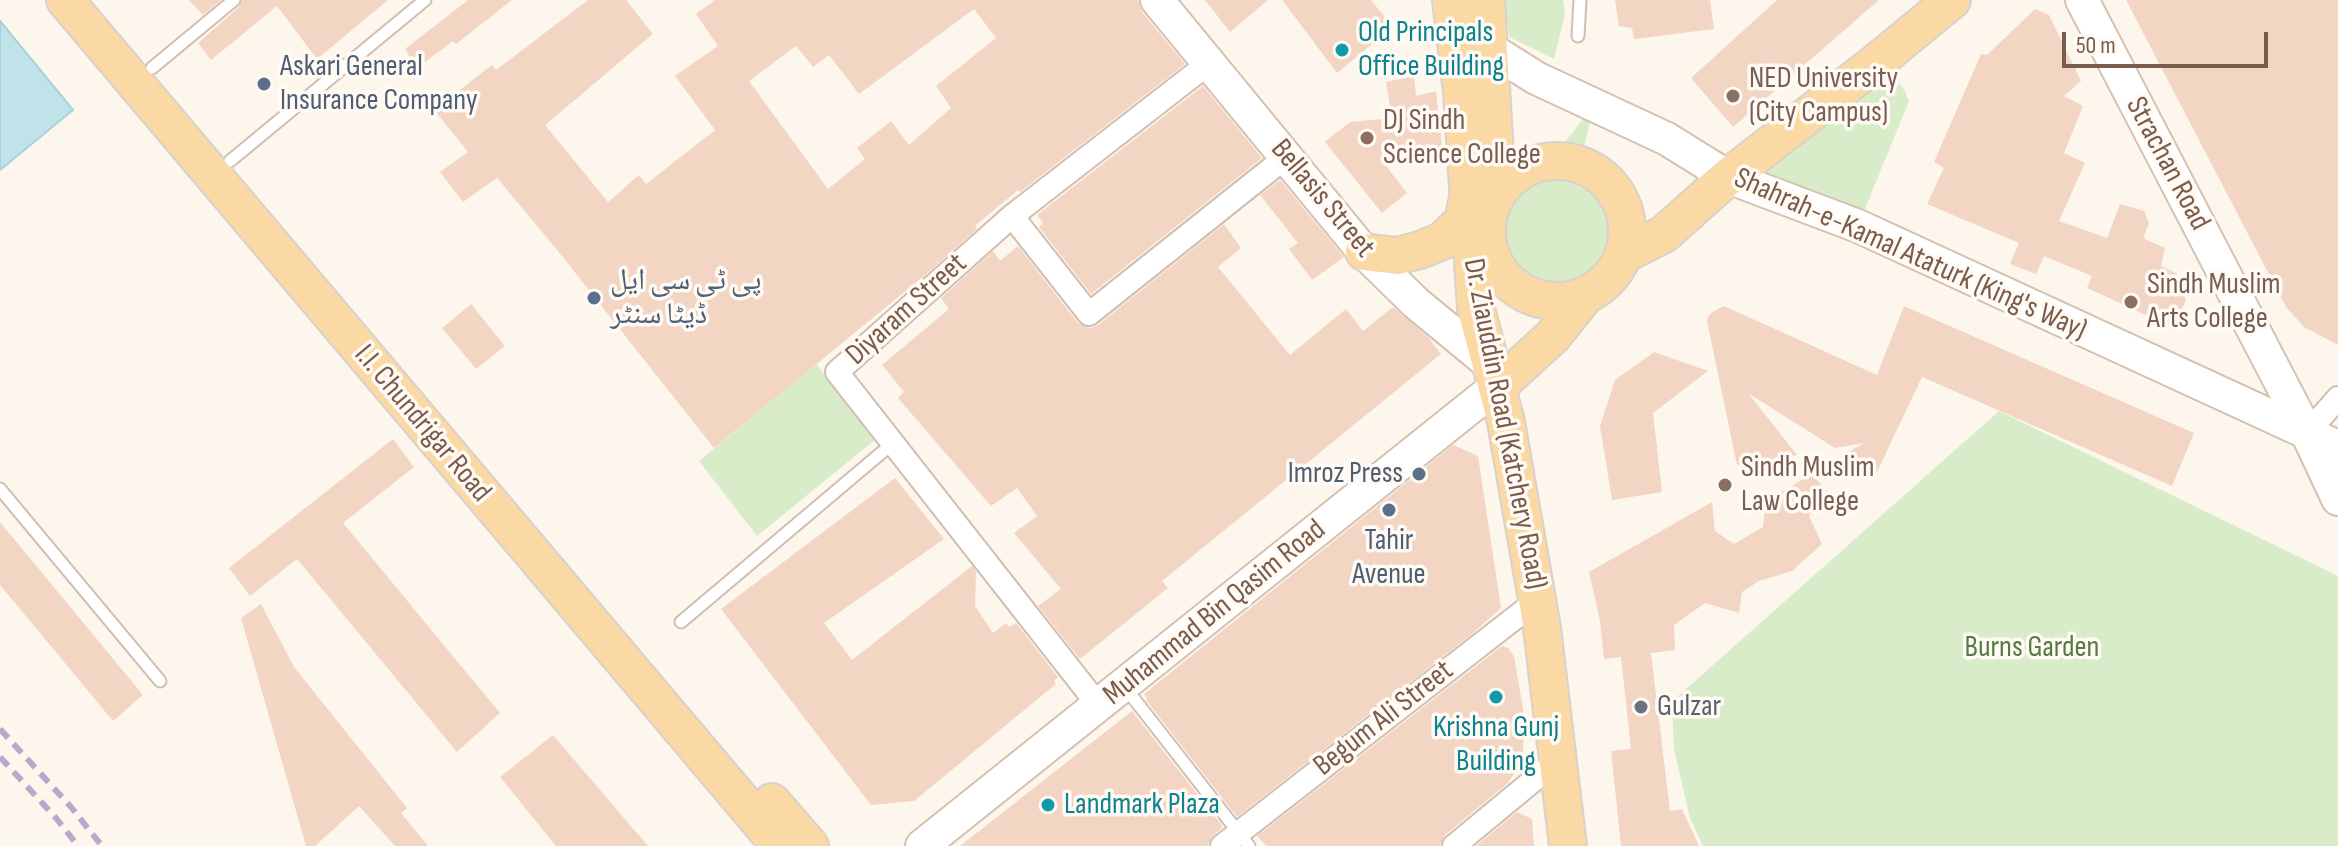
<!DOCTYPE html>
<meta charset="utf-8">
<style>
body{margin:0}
#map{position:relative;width:2338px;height:846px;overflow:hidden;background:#fdf6ec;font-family:"Sofia Sans Condensed",sans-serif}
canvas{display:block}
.scale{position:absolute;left:2062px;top:32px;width:206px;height:36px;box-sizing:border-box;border:4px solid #7a5c4d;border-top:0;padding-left:10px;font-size:24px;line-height:28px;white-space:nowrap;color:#7a5c4d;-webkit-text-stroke:6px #fffaf3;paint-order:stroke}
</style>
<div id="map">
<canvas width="2338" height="846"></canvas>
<div class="scale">50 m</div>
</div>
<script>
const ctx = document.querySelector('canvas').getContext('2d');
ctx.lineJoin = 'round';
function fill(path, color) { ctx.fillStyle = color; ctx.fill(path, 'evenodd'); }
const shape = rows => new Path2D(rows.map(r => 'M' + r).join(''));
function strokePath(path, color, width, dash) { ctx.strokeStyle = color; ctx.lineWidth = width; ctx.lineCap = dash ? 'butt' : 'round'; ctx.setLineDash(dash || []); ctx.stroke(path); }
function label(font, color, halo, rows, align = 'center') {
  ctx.font = font + ' "Sofia Sans Condensed","Noto Naskh Arabic",sans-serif'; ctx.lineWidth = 7; ctx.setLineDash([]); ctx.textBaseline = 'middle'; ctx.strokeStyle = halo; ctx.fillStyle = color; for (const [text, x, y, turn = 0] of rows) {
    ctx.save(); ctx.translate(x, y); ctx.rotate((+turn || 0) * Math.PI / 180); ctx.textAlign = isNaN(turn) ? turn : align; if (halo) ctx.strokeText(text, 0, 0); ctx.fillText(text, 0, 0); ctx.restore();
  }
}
const green = shape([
 [1504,0,1563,0,1565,14,1554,59,1509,37],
 [1878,61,1904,89,1909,101,1858,226,1736,172],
 [1594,104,1580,164,1606,180,1618,193,1626,213,1629,233,1625,254,1614,275,1596,291,1565,301,1548,301,1525,293,1507,278,1494,258,1488,236,1513,176,1534,164,1551,161],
 [816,364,876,439,757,536,699,461],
 [1999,411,2338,576,2338,846,1703,846,1690,818,1674,749,1672,710,1677,697]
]);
const water = shape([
 [0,21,73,110,0,170,0,21]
]);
const building = shape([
 [189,0,221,0,203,15],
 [242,0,388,0,317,59,277,6,211,60,198,43,239,7],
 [468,0,512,0,456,44,453,41,417,68,405,49],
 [588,0,626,0,653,34,545,125,608,202,639,175,646,184,715,130,675,76,718,46,696,14,715,0,1138,0,1142,12,1185,64,1020,192,1018,190,975,226,977,229,924,276,714,448,554,246,497,178,463,202,440,172,468,152,434,110,492,65,496,70],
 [974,9,996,38,936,86,951,108,909,145,891,121,857,148,865,159,828,189,749,81,796,46,813,67,829,55,859,94],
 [1205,0,1268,0,1230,32],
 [1282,0,1371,0,1393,27,1337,73],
 [1615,0,1710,0,1714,29,1634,39,1632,28,1619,26],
 [1777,0,1879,0,1733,127,1691,78],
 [2126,0,2338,0,2338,345,2304,327,2286,307],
 [2035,9,2049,15,2081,81,2064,96,2083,106,2064,153,2085,163,2059,221,2107,238,2120,204,2144,211,2149,224,2143,238,2165,248,2161,266,2176,273,2186,300,2174,328,2087,288,2092,276,2044,256,2036,274,2010,264,2019,243,1927,204,1944,168,1934,162,1981,54,1987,55],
 [1414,76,1416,96,1436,91,1442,147,1383,162,1407,193,1382,213,1325,142,1350,122,1392,118,1386,82],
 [1203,86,1262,158,1091,294,1039,227,1043,223,1037,215],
 [1280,180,1344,257,1312,280,1289,249,1298,243,1260,195],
 [1224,224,1241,248,1218,267,1290,355,1346,309,1363,331,1393,307,1428,337,1441,354,1162,581,1168,588,1080,659,1038,606,1061,589,1014,533,1037,516,1017,488,991,506,898,398,904,392,882,365,949,309,941,298,993,251,1000,261,1018,246,1078,323,1090,328,1098,325],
 [471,304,505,346,476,369,442,328],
 [1724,306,1877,375,1904,306,2194,433,2172,486,1922,377,1876,474,1845,454,1864,443,1835,448,1748,393,1797,455,1737,465,1708,326,1707,318,1711,313],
 [1654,352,1708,371,1653,413,1662,492,1612,500,1600,426,1615,380],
 [393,439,414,467,343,523,500,713,457,752,297,559,250,596,229,568],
 [1453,445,1478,456,1501,608,1472,634,1237,817,1146,700,1147,698,1144,694],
 [1812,474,1826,490,1809,516,1822,544,1792,571,1759,581,1742,592,1739,613,1705,603,1674,625,1675,650,1651,653,1670,811,1682,809,1699,846,1621,846,1611,751,1631,749,1621,657,1604,659,1600,621,1589,572,1712,502,1715,531,1734,544,1763,527,1766,501],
 [895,478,944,539,824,623,852,660,972,566,976,571,975,606,993,633,1006,623,1009,627,1016,623,1058,677,1054,681,1056,684,914,801,871,805,721,609],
 [0,522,143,695,113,721,0,585],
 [261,604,294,667,407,808,401,813,428,846,395,846,359,806,315,846,306,846,241,618],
 [1502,646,1508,648,1514,656,1524,715,1523,761,1507,784,1445,835,1440,846,1266,846,1257,836],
 [1132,711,1223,827,1213,836,1207,846,960,846],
 [553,735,648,846,556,846,500,777],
 [1517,812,1532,819,1534,846,1476,846]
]);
const lane = shape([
 [1578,36,1580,0],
 [152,68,234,0],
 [230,161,425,0],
 [0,489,160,681],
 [681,622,893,443],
 [1124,686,1249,846]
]);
const street = shape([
 [1012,216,1209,63],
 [2307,433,2338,398],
 [1099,706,837,372,1012,216,1089,314,1286,157],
 [1222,846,1543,596],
 [1454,846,1564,755]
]);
const secondary = shape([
 [2082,0,2307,433,2338,499],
 [1490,49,1536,78,1667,139,1728,177,1858,226,2338,447],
 [922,846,1507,378,1416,303,1364,252,1157,0]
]);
const primary = shape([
 [65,0,780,846],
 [1451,0,1462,93,1476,309,1506,422,1542,628,1568,846],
 [1486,0,1496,174,1485,213,1486,232],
 '1487 231a70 70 0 1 1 140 0a70 70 0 1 1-140 0Z',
 [1364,252,1397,256,1420,250,1442,241,1463,221,1468,198],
 [1625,254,1664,234,1728,177,1878,61,1952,0],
 [1507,378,1553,336,1584,297],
 [772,802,810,846]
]);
const rail = shape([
 [0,729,71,807,102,846],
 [0,757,56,818,78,846]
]);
const markers = [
 [1342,50,8,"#0f9aa8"],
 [264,84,8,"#5c6f8a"],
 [1733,96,8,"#8d6e63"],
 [1367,138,8,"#8d6e63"],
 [594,298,8,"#5c6f8a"],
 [2131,302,8,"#8d6e63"],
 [1419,474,8,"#5c6f8a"],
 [1725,485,8,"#8d6e63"],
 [1389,510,8,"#5c6f8a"],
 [1496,697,8,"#0f9aa8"],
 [1641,707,8,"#6b7280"],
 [1048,805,8,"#0f9aa8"]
];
const cultureNames = [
 ["Old Principals",1358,33],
 ["Office Building",1358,67],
 ["Krishna Gunj",1496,728,"center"],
 ["Building",1496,762,"center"],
 ["Landmark Plaza",1064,805]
];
const serviceNames = [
 ["Askari General",280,67],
 ["Insurance Company",280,101],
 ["پی ٹی سی ایل",610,281],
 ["ڈیٹا سنٹر",610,315],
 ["Imroz Press",1403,474,"right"],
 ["Tahir",1389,541,"center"],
 ["Avenue",1389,575,"center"]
];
const educationNames = [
 ["NED University",1749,79],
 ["(City Campus)",1749,113],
 ["DJ Sindh",1383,121],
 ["Science College",1383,155],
 ["Sindh Muslim",2147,285],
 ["Arts College",2147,319],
 ["Sindh Muslim",1741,468],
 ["Law College",1741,502]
];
const streetNames = [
 ["Strachan Road",2167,164,62],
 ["Bellasis Street",1322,199,50],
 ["Shahrah-e-Kamal Ataturk (King's Way)",1910,255,24],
 ["Diyaram Street",907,310,-42],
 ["I.I. Chundrigar Road",422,424,50],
 ["Dr. Ziauddin Road (Katchery Road)",1504,424,79],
 ["Muhammad Bin Qasim Road",1215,613,-39],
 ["Begum Ali Street",1384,719,-38]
];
const parkNames = [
 ["Burns Garden",2032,648]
];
const worshipNames = [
 ["Gulzar",1657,707]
];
fill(green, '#d8ecc9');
fill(water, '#bfe3e8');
strokePath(water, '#a5d3da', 2);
fill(building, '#f3d5c3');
strokePath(lane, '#d1beb0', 15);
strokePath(street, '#d1beb0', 26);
strokePath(secondary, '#d6c0b0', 36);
strokePath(primary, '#dad1cd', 40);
strokePath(lane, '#fff', 11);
strokePath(street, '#fff', 22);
strokePath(secondary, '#fff', 32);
strokePath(primary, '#fbd9a5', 36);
strokePath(rail, '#b9a8c9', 6, [12, 8]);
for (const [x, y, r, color] of markers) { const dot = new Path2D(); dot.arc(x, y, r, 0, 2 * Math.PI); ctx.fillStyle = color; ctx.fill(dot); strokePath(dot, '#fffaf3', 3); }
label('30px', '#0d838f', '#fffaf3', cultureNames, 'left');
label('30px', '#4e5e75', '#fffaf3', serviceNames, 'left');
label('30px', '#785e54', '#fffaf3', educationNames, 'left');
label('30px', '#7a5c4d', '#fffaf3', streetNames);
label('30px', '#537a41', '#fffaf3', parkNames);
label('30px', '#5b616d', '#fffaf3', worshipNames, 'left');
</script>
